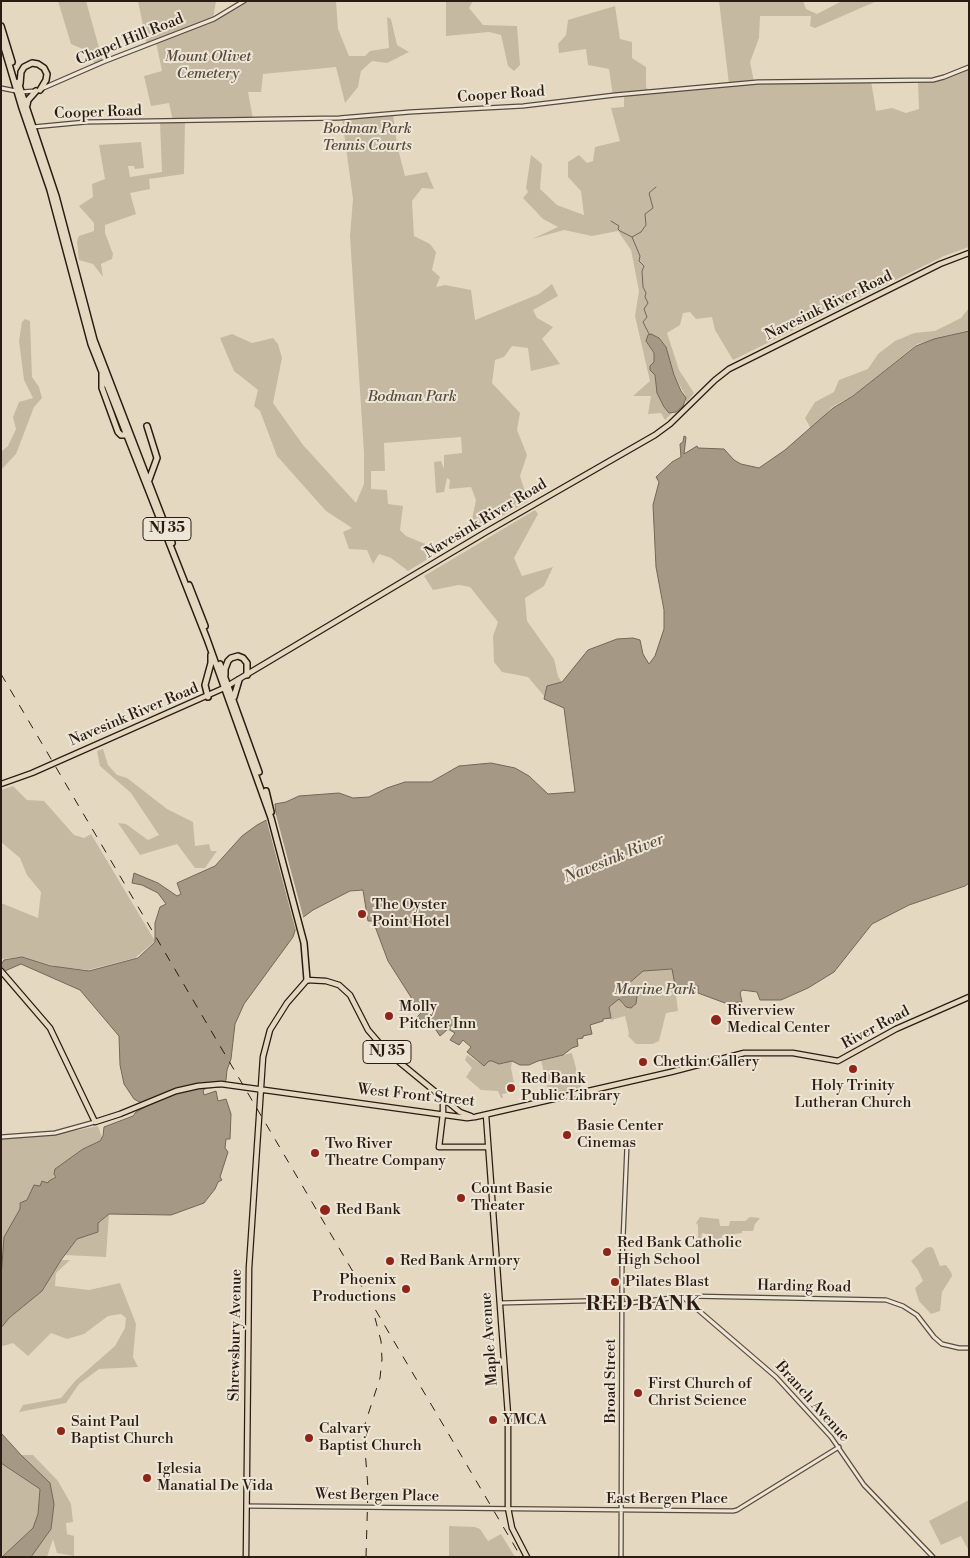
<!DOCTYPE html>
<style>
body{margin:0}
#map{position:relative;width:970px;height:1558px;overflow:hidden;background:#e4d9c0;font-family:"Libre Bodoni",serif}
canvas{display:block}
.frame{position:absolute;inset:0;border:2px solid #2b1b12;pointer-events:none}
</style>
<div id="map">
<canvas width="970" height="1558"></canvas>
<div class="frame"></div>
</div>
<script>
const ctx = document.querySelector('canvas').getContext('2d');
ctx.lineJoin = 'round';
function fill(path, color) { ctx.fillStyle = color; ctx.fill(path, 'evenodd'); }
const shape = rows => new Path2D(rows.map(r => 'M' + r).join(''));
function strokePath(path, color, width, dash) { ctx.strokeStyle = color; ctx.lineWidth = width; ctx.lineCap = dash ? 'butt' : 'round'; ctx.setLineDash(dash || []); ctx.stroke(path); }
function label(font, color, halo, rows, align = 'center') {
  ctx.font = font + ' "Libre Bodoni",serif'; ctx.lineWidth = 4; ctx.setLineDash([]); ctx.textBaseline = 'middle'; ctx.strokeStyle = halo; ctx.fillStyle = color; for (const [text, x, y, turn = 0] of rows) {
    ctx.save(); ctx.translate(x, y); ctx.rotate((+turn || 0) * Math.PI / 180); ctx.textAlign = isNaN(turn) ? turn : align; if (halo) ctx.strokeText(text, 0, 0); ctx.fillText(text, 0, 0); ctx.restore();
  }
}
const green = shape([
 [58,1,86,1,103,62,96,65,85,50,71,44],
 [138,1,216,1,213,19,241,1,336,1,338,29,349,56,365,56,370,51,389,48,387,17,391,19,397,45,409,52,387,63,372,61,361,71,358,87,345,103,336,67,263,74,261,92,248,92,253,119,185,121,184,174,149,179,150,189,130,193,136,214,105,225,105,233,113,254,112,259,101,264,103,277,93,264,79,260,77,241,79,236,94,231,94,223,79,206,93,197,92,184,105,179,99,145,141,142,144,168,135,169,134,166,128,166,130,177,162,172,160,122,173,121,169,103,151,106,144,76,162,71,156,42,147,45],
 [446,1,473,1,469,8,483,25,517,26,520,65,514,71,508,66,501,35,489,32,446,36],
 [719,1,803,1,806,9,817,14,842,1,877,1,815,28,810,26,811,16,760,16,759,38,750,62,754,82,871,81,876,111,892,108,906,113,919,109,918,82,939,81,969,69,969,247,944,256,733,360,715,330,712,317,696,319,690,312,683,313,680,325,667,333,679,370,694,393,686,403,685,395,674,375,665,345,659,338,655,336,646,341,654,354,654,362,650,370,655,375,657,393,665,409,672,413,665,420,661,413,648,414,651,396,633,396,650,381,635,316,639,291,631,250,618,231,592,236,564,230,532,239,558,227,543,219,523,198,528,192,526,188,531,155,542,164,540,189,557,205,584,215,581,191,568,177,568,162,579,155,587,163,593,161,595,147,620,141,611,108,624,107,624,95,613,96,609,69,588,65,586,49,559,53,558,44,566,35,568,20,615,6,620,39,632,42,632,58,646,67,646,87,650,92,729,84],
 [393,114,397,145,405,176,427,172,434,189,422,188,412,201,414,236,430,244,436,252,432,270,440,277,436,287,445,285,471,290,475,320,539,294,552,284,558,296,533,310,537,318,553,327,542,339,560,364,531,371,528,348,512,346,504,357,495,360,492,383,520,413,517,430,527,455,520,476,528,501,453,544,450,538,471,524,476,500,471,487,449,489,450,480,447,478,444,492,436,493,434,462,441,461,444,469,444,455,462,453,461,437,384,443,385,471,371,471,371,489,387,490,388,504,403,506,400,530,406,536,430,546,438,553,408,571,391,558,379,554,373,564,367,550,349,549,343,532,352,528,326,511,277,456,260,411,254,406,258,390,234,371,220,338,232,334,252,343,273,338,278,344,282,358,273,403,303,445,356,503,364,484,364,453,350,236,353,199,342,118],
 [969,308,969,330,917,344,854,395,832,407,811,429,805,418,815,402,834,392,839,380,868,369,878,354,895,341,914,333,935,331,961,318],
 [25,319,30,321,32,377,39,387,42,398,34,407,16,454,1,470,1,452,8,446,16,429,13,417,19,402,33,398,24,380,19,341,22,322],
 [535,510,538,514,514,558,522,576,553,567,544,586,525,598,527,621,554,659,558,676,561,681,561,704,550,703,528,677,502,672,494,662,493,636,498,622,470,587,459,585,433,590,424,576],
 [103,749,108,765,117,775,127,778,167,809,193,822,195,846,209,844,211,851,217,851,205,868,195,868,177,844,140,855,118,823,126,824,148,840,159,835,131,793,100,766,97,751],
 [13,786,27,800,44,801,74,835,84,838,91,834,155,941,135,958,88,970,58,967,23,957,1,959,1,903,38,918,41,892,27,875,20,858,1,842,1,790],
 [666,969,673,970,678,1011,666,1013,659,1041,653,1044,636,1044,628,1036,629,1033,625,1016,611,1020,609,1007,619,998,623,1005,628,1008,633,1007,636,1005,637,998,627,985,642,971],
 [572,1053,581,1087,549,1096,541,1060],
 [467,1055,484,1066,489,1061,492,1061,500,1063,512,1061,511,1068,514,1083,506,1085,507,1093,502,1094,503,1098,501,1098,498,1091,481,1090,466,1077,472,1068,465,1060],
 [98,1126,102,1137,100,1141,83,1149,55,1169,56,1176,49,1181,48,1184,43,1181,40,1186,34,1186,27,1200,19,1204,20,1209,1,1278,1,1139,59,1134],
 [109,1214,106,1257,65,1255,77,1239,98,1232,98,1223],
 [700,1217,719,1219,720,1226,729,1226,730,1221,745,1221,750,1217,760,1218,755,1224,753,1231,742,1231,742,1233,734,1234,733,1238,722,1235,722,1240,708,1238,707,1234,702,1233,701,1240,698,1238,698,1225,696,1223],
 [930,1247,933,1248,940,1266,946,1265,951,1272,952,1276,942,1292,940,1311,931,1314,919,1301,915,1288,923,1281,918,1270,911,1261,926,1248],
 [61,1260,70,1260,56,1273,55,1286,89,1290,120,1283,136,1324,133,1357,138,1367,99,1369,79,1384,66,1403,19,1412,23,1405,61,1398,75,1381,115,1346,125,1328,126,1318,121,1314,108,1316,84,1334,67,1339,51,1333,28,1356,13,1343,3,1346,1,1344,1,1328,9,1318,42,1291],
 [21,1455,33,1455,58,1481,71,1504,73,1522,66,1523,67,1534,74,1536,74,1556,57,1553,53,1539,47,1557,31,1557,51,1529,54,1504],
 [1,1463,40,1489,38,1514,33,1528,2,1557],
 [969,1500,969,1551,961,1536,941,1545,929,1521],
 [449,1526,475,1527,480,1529,488,1541,501,1534,515,1557,449,1557]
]);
const water = shape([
 [969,331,969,883,965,886,909,905,872,924,834,972,808,988,781,1000,760,1000,757,992,742,990,740,993,742,1002,725,1003,698,993,698,986,678,986,678,985,675,985,672,969,643,971,627,985,637,996,636,1004,631,1008,626,1007,619,999,609,1007,611,1018,603,1019,603,1021,590,1025,592,1034,583,1036,583,1038,577,1039,578,1046,572,1048,563,1055,538,1061,529,1065,520,1065,512,1061,499,1064,492,1061,489,1061,484,1066,467,1052,471,1047,463,1040,459,1045,450,1040,455,1033,448,1029,440,1036,436,1030,417,1017,421,1013,388,961,373,921,368,921,363,890,350,891,313,910,298,921,293,937,244,1004,235,1024,231,1059,227,1070,226,1080,221,1087,207,1088,203,1090,204,1095,216,1091,218,1101,226,1099,231,1114,230,1139,226,1139,225,1148,228,1152,220,1177,222,1180,218,1182,215,1189,204,1203,171,1215,109,1214,98,1223,98,1232,77,1239,61,1260,42,1291,9,1318,1,1328,1,1278,4,1237,20,1209,20,1203,27,1200,34,1185,40,1186,42,1181,48,1183,49,1181,56,1177,54,1174,55,1169,83,1149,100,1141,103,1136,104,1127,133,1116,136,1112,147,1106,134,1099,124,1084,120,1065,119,1036,80,990,21,964,7,970,1,975,1,965,4,960,22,957,51,966,89,971,138,958,155,942,155,923,160,907,166,904,158,893,142,885,132,883,134,873,158,883,177,896,181,894,177,883,215,866,242,836,257,825,276,815,275,804,286,802,299,796,339,793,353,798,369,797,387,788,405,782,431,782,459,766,491,763,515,768,529,776,548,794,575,792,564,708,544,699,547,686,562,682,588,650,617,639,633,638,640,640,643,654,649,664,655,656,664,629,664,610,656,567,653,505,659,482,656,477,672,462,681,457,680,444,683,442,684,436,686,437,684,454,697,446,698,448,724,449,734,460,741,464,759,468,785,450,833,408,853,396,916,346,934,339,969,331],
 [651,334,659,338,666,347,674,375,681,391,686,398,683,406,676,412,669,413,664,407,657,393,655,375,650,370,650,366,654,362,654,353,646,341,648,335,651,334],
 [1,1433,21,1455,50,1483,54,1504,51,1529,31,1557,2,1557,33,1528,38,1514,40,1489,1,1463,1,1433]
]);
const pier = shape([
 [275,811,304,920,300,922,297,935,266,818]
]);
const stream = shape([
 [611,221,619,226,618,229,620,231,632,237],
 [649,334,643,322,647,317,644,309,648,303,645,297,646,293,643,287,642,271,644,266,639,261,640,256,632,237,641,232,646,225,645,214,653,208,649,193,656,187]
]);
const minor = shape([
 [1,88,21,92,35,91],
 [41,89,103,62,214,19,244,1],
 [33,127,86,122,339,118,410,112,523,106,615,95,758,82,933,80,944,77,969,67],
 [1,1137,55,1133,95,1122],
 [683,1297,776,1377,831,1437,864,1485,933,1557],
 [500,1303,622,1300],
 [622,1304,687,1296,886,1300,903,1306,917,1315,934,1337,942,1344,959,1348,969,1348],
 [247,1506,733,1511,737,1510,839,1447],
 [621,1557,622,1263,627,1145]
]);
const major = shape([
 [1,784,32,773,224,688,486,532,655,435,670,424,715,380,729,369,940,264,969,253],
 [1,971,50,1028,95,1122,120,1114,176,1091,198,1086,221,1084,467,1118,475,1117,671,1072,744,1053,793,1053,838,1061,896,1029,969,997],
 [441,1097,443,1103,443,1114,439,1147,488,1147],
 [486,1115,508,1415,508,1508,512,1528,527,1557],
 [246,1557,249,1268,263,1057,270,1030,287,1003,307,980,326,981,339,985,350,995,368,1030,387,1052,460,1112,471,1116]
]);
const highway = shape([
 [1,26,12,62],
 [1,37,22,108,50,190,91,344,207,639,271,818,304,943,307,980],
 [18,82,56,196,94,340,172,543],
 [20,84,21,72,24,67,32,63,38,64,44,68,47,74,46,80,40,90],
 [27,105,28,100,36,91],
 [102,374,102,388,118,432,121,435,126,435],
 [147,426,157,458,149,480],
 [189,585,205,626],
 [220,664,259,772],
 [225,675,225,669,228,661,231,658,238,656,243,658,247,663,247,675],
 [208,697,205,685,211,663,211,655],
 [234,697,239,680],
 [266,791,271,812]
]);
const rail = shape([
 [1,674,521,1557],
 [366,1557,368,1488,364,1437,365,1424,380,1378,382,1359,381,1341,375,1318]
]);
const markers = [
 [362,914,5,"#8f2418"],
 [389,1016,5,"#8f2418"],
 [716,1020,6,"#8f2418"],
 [643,1062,5,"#8f2418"],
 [853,1069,5,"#8f2418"],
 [511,1088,5,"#8f2418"],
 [567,1135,5,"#8f2418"],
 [315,1153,5,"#8f2418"],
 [461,1198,5,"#8f2418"],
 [325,1210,6,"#8f2418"],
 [607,1252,5,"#8f2418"],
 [390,1261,5,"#8f2418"],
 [615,1282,5,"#8f2418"],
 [406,1289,5,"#8f2418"],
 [638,1393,5,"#8f2418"],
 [493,1420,5,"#8f2418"],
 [61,1431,5,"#8f2418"],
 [309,1438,5,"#8f2418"],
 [147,1478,5,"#8f2418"]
];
const shields = [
 [167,529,48],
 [387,1052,48]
];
const shieldNames = [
 ["NJ 35",167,529],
 ["NJ 35",387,1052]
];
const streetNames = [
 ["Chapel Hill Road",130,40,-22],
 ["Cooper Road",501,95,-4],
 ["Cooper Road",98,113,-2],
 ["Navesink River Road",829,306,-26],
 ["Navesink River Road",486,519,-31],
 ["Navesink River Road",134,715,-23],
 ["River Road",876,1028,-28],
 ["West Front Street",416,1096,6],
 ["Harding Road",804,1287,1],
 ["Shrewsbury Avenue",236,1335,-89],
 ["Maple Avenue",490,1339,-94],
 ["Broad Street",611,1381,-90],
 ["Branch Avenue",812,1402,48],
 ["West Bergen Place",377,1496,1],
 ["East Bergen Place",667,1499]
];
const parkNames = [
 ["Mount Olivet",208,57],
 ["Cemetery",208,74],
 ["Bodman Park",367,129],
 ["Tennis Courts",367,146],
 ["Bodman Park",412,397],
 ["Marine Park",655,990]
];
const poiNames = [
 ["The Oyster",372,905],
 ["Point Hotel",372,922],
 ["Molly",399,1007],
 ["Pitcher Inn",399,1024],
 ["Riverview",727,1011],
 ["Medical Center",727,1028],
 ["Chetkin Gallery",653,1062],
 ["Red Bank",521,1079],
 ["Public Library",521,1096],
 ["Holy Trinity",853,1086,"center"],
 ["Lutheran Church",853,1103,"center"],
 ["Basie Center",577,1126],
 ["Cinemas",577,1143],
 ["Two River",325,1144],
 ["Theatre Company",325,1161],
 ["Count Basie",471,1189],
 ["Theater",471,1206],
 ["Red Bank",336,1210],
 ["Red Bank Catholic",617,1243],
 ["High School",617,1260],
 ["Red Bank Armory",400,1261],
 ["Phoenix",396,1280,"right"],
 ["Productions",396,1297,"right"],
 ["Pilates Blast",625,1282],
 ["First Church of",648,1384],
 ["Christ Science",648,1401],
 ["YMCA",503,1420],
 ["Saint Paul",71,1422],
 ["Baptist Church",71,1439],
 ["Calvary",319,1429],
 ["Baptist Church",319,1446],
 ["Iglesia",157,1469],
 ["Manatial De Vida",157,1486]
];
const waterNames = [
 ["Navesink River",614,859,-22]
];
const districtNames = [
 ["RED BANK",644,1305]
];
fill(green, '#c5b9a2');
fill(water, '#a59885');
strokePath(water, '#746657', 1);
fill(pier, '#e4d9c0');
strokePath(stream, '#746657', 1);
strokePath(minor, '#594a3e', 5.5);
strokePath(major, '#2b1b12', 7);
strokePath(highway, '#2b1b12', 8);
strokePath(minor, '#ede6d6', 3);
strokePath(major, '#e4d9c0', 4.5);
strokePath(highway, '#e4d9c0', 5);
strokePath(rail, '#2b1b12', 1, [9, 9]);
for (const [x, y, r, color] of markers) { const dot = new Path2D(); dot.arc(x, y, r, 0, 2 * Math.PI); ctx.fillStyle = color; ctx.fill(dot); strokePath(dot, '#ede6d6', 2); }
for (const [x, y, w] of shields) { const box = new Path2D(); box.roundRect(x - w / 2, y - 11.5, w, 23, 4); ctx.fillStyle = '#ede6d6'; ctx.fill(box); strokePath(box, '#2b1b12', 1); }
label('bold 14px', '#2b1b12', null, shieldNames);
label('15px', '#2b1b12', '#ede6d6', streetNames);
label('italic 15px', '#594a3d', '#ede6d6', parkNames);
label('15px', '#2b1b12', '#ede6d6', poiNames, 'left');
label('italic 16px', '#5c4d40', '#ede6d6', waterNames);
ctx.letterSpacing = '1px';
label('bold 20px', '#2b1b12', '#ede6d6', districtNames);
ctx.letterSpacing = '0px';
</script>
